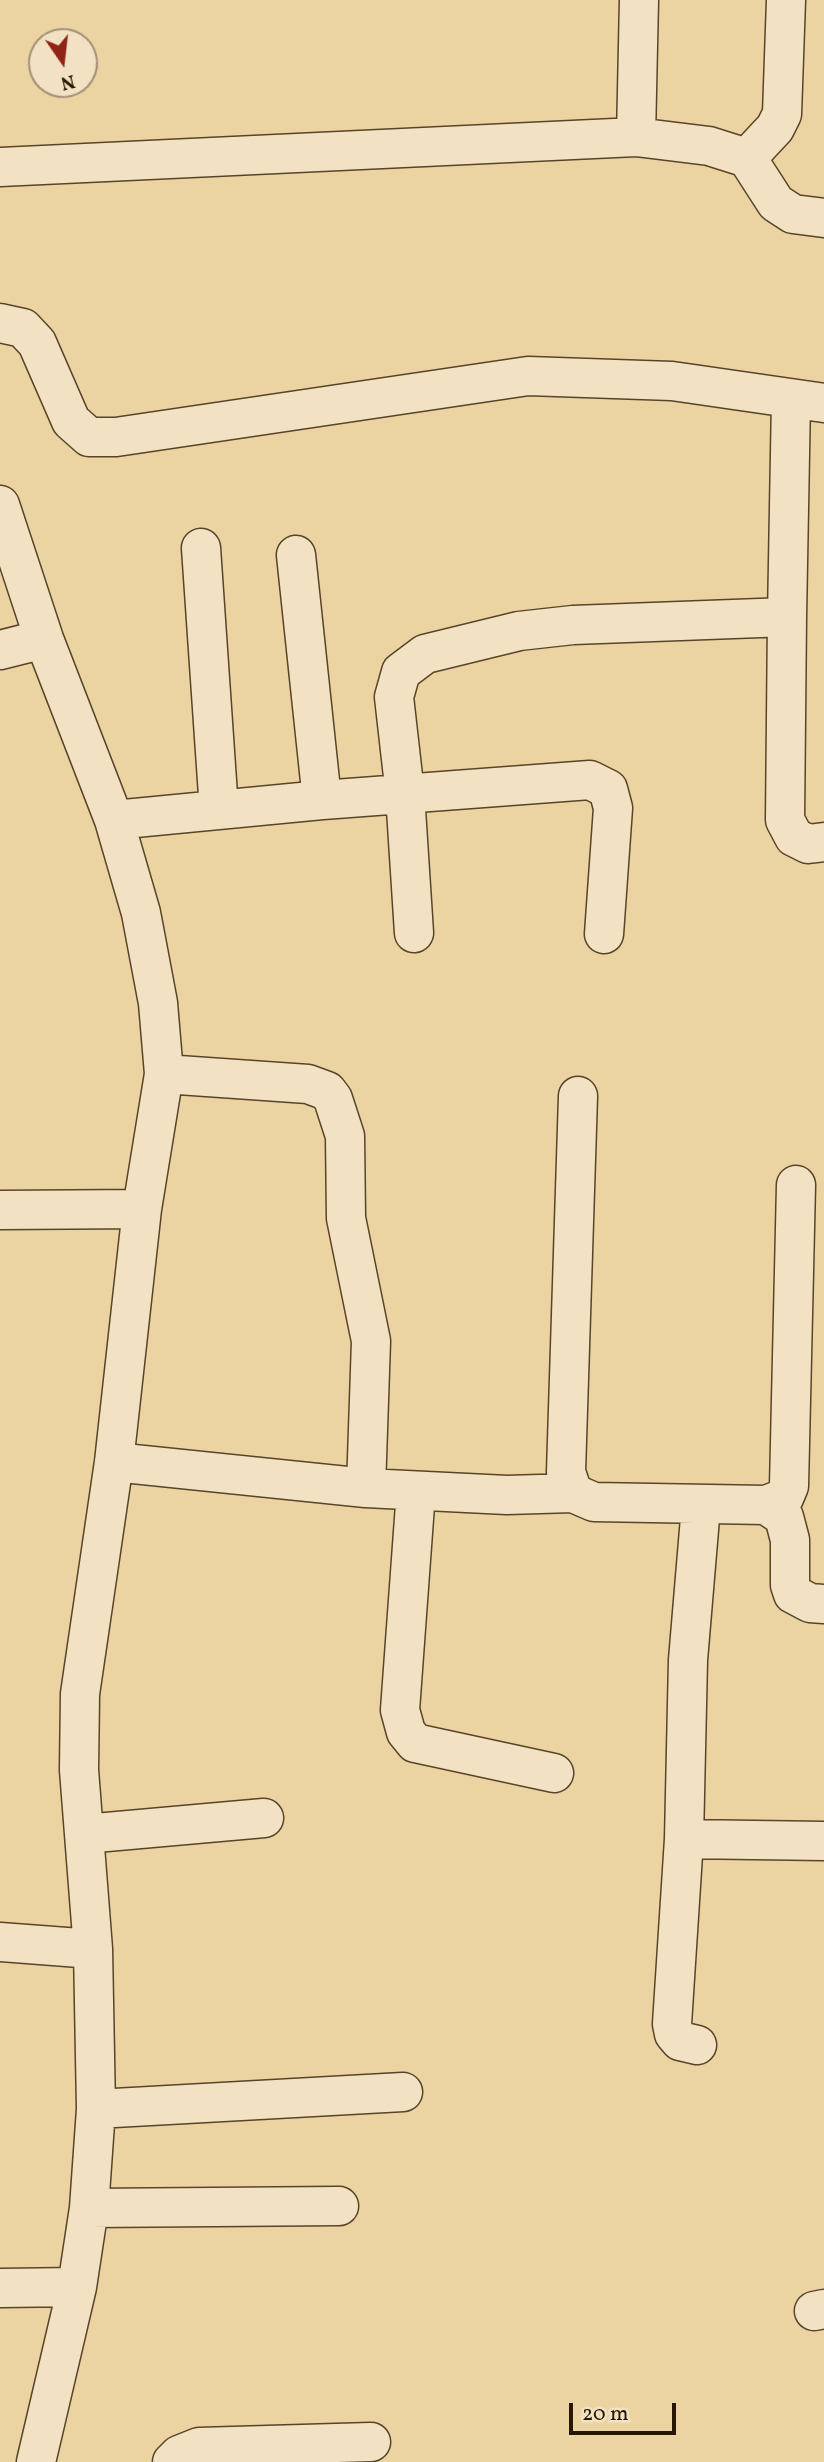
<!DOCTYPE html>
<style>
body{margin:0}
#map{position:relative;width:824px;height:2462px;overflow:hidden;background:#ebd3a2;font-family:Vollkorn,serif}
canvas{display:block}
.north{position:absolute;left:28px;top:28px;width:70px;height:70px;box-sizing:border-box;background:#f2e2c3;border:2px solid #a19075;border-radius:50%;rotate:166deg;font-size:19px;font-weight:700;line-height:28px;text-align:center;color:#271601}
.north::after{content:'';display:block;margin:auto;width:24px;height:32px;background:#8f2418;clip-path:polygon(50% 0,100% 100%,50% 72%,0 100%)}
.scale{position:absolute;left:569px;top:2403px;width:107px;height:32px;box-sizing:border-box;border:4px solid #271601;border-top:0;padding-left:9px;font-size:21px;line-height:24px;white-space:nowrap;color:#271601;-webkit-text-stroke:5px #f2e2c3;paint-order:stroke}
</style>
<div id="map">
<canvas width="824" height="2462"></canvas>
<div class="north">N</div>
<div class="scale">20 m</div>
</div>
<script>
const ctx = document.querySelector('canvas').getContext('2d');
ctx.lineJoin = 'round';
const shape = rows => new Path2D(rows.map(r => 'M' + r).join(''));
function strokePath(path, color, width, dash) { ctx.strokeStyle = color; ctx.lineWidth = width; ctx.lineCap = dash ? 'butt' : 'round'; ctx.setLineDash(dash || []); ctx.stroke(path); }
const minor = shape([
 [636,137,639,0],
 [747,158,775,128,782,114,786,0],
 [0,167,636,137,709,146,747,158,776,203,793,214,824,218],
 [0,323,23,328,37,343,71,421,89,437,116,437,528,376,672,381,824,403],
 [0,505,44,639,114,820,141,913,158,1003,164,1074,142,1209,114,1462,80,1694,79,1770,93,1949,96,2109,89,2208,77,2287,36,2462],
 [201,548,219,810],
 [296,555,322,800],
 [787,617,785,820,794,837,808,844,824,842],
 [0,650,44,639],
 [114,820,322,800,590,780,608,789,613,808,604,934],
 [414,933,405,794,394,697,401,672,425,654,519,631,573,625,787,617,791,399],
 [164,1074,308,1084,327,1091,333,1099,345,1136,346,1218,371,1341,366,1488],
 [578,1096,566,1472,573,1493,594,1502,766,1505,784,1498,789,1486,796,1185],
 [0,1210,142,1209],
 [114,1462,366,1488,507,1495,573,1493],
 [416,1491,400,1710,406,1732,415,1743,554,1773],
 [766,1505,784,1517,790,1540,790,1585,793,1594,810,1603,824,1604],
 [84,1834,264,1818],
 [684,1839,824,1841],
 [0,1942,93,1949],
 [697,2045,680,2041,674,2034,672,2024,684,1839,688,1660,701,1506],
 [96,2109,403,2092],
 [89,2208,339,2206],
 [0,2288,77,2287],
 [814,2311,824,2309],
 [172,2462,179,2455,199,2447,371,2442]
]);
strokePath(minor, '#584529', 41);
strokePath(minor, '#f2e2c3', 38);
</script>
